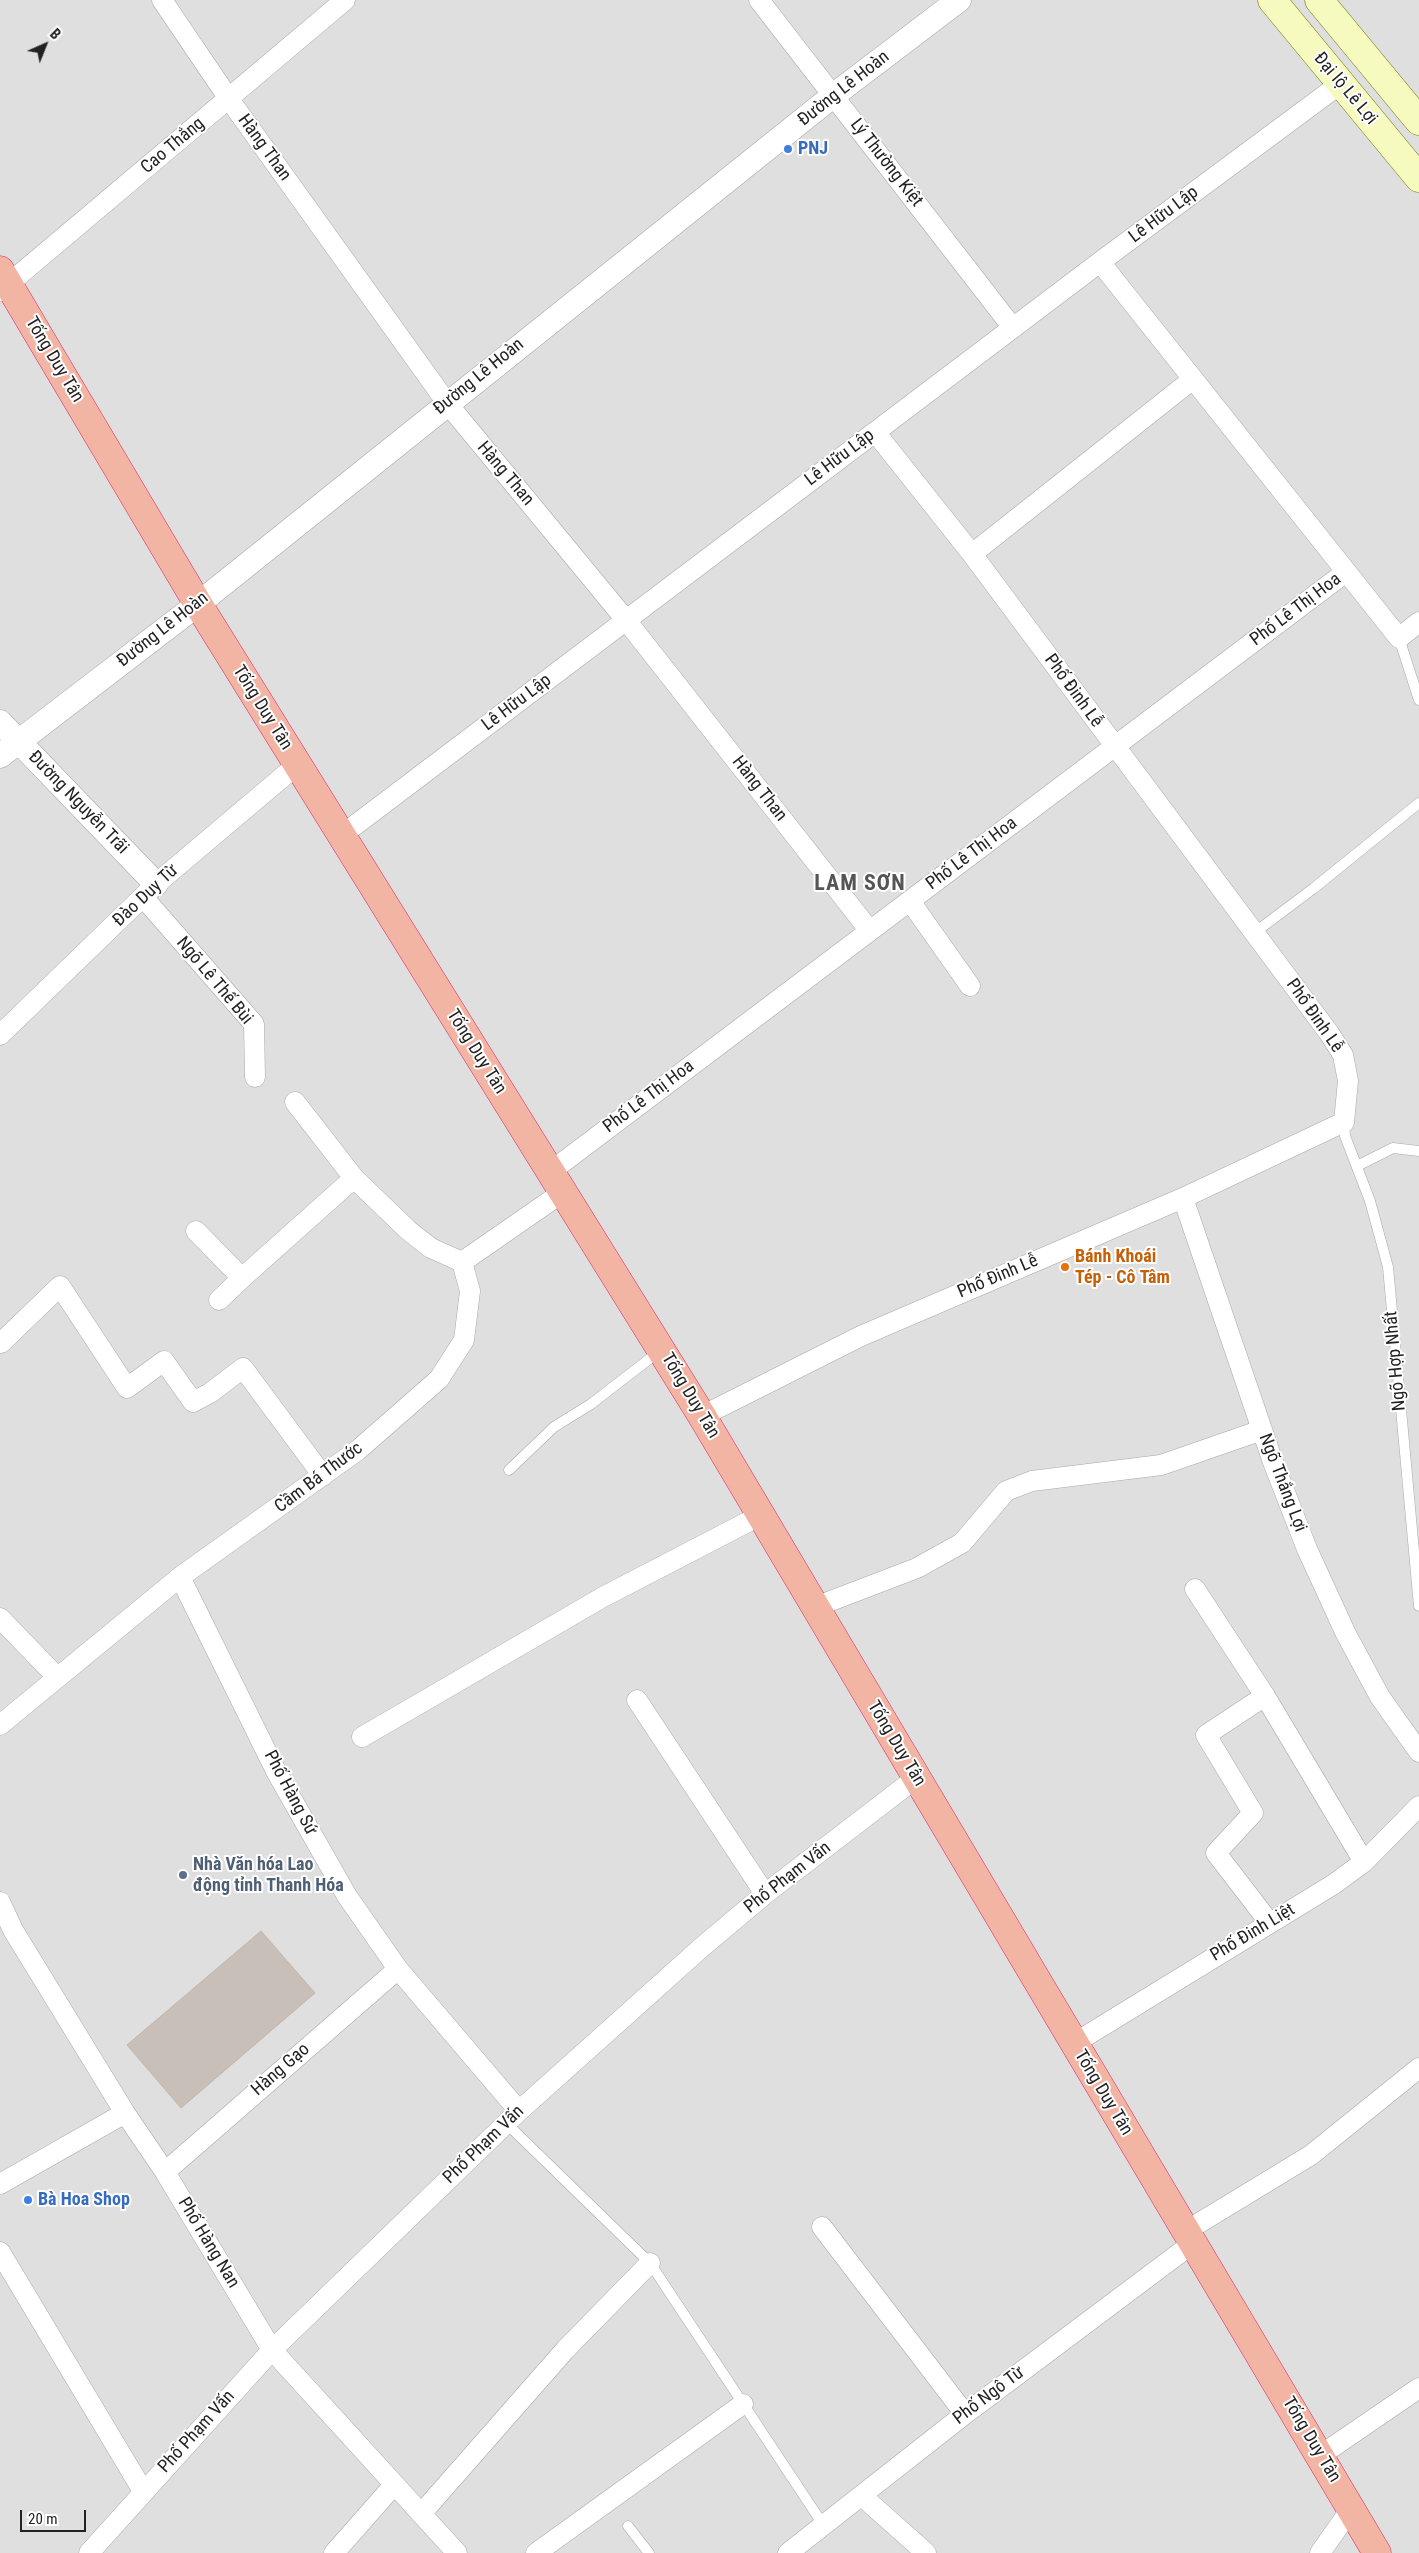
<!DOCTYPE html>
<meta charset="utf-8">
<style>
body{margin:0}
#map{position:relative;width:1419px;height:2553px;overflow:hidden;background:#f2efe9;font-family:"Roboto Condensed",sans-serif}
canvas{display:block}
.north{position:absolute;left:20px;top:20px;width:50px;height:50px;-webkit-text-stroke:4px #fff;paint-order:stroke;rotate:44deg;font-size:14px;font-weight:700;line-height:20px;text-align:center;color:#222}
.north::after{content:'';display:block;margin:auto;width:18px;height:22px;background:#222;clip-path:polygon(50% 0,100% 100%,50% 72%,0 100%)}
.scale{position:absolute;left:20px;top:2510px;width:66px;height:22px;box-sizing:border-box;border:2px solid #222;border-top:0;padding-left:6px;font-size:15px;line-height:18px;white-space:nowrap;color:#222;-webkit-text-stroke:4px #fff;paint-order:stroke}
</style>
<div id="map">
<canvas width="1419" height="2553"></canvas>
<div class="north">B</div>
<div class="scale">20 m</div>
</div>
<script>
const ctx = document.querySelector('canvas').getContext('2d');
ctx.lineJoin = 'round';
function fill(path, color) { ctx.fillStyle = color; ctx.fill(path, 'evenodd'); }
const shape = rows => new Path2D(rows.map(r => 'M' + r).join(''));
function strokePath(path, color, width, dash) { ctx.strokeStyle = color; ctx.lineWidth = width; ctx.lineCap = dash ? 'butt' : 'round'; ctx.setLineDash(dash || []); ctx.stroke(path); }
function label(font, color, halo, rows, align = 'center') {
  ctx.font = font + ' "Roboto Condensed",sans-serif'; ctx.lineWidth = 4; ctx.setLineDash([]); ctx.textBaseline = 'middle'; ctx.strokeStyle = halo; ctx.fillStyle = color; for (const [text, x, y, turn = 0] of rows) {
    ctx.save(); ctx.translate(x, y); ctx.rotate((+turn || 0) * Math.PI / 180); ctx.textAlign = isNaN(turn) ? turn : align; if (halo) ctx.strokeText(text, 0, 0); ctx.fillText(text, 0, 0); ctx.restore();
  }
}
const residential = shape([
 [0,0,1419,0,1419,2553,0,2553]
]);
const building = shape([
 [261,1931,315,1993,181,2108,127,2045,261,1931]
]);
const service = shape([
 [1399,638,1419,700],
 [1254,933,1314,888,1419,803],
 [1344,1122,1345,1136,1370,1201,1388,1267,1419,1606],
 [1357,1166,1393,1148,1419,1151],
 [509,1470,554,1427,591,1404,661,1350],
 [506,2123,650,2263,824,2526],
 [628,2526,649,2553]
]);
const minor = shape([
 [162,0,229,99,447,403,626,620,870,931],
 [759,0,1013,328],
 [1100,262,1399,638,1419,622],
 [0,291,345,0],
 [972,554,1193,379],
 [342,835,1100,262,1340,84],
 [143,897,254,1024,255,1077],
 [910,901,970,986],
 [0,1035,156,884,298,764],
 [295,1102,354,1178,408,1230,431,1248,462,1262],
 [550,1172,1346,572],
 [1183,1198,1273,1462,1307,1549,1346,1634,1380,1697,1419,1752],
 [196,1231,242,1278,354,1178],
 [462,1262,563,1192],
 [219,1300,242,1278],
 [1,1343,60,1286,127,1388,164,1361,193,1402,210,1393,243,1368,323,1476],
 [702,1416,861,1336,1183,1198,1344,1122,1348,1081,1343,1055,1329,1033,972,554,875,432],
 [180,1577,277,1773,347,1896,398,1969,519,2111],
 [1195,1589,1265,1696,1364,1862],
 [815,1607,917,1568,962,1543,1006,1491,1032,1481,1161,1465,1262,1430],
 [0,1618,57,1677],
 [1265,1696,1206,1735,1253,1813,1216,1853,1269,1922],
 [637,1700,765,1894],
 [0,1725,180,1577,358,1450,439,1379,464,1340,470,1291,462,1262],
 [362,1737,603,1597,761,1515],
 [0,1902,13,1930,125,2113,165,2172,272,2350,457,2553],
 [1073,2044,1334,1884,1364,1862,1419,1806],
 [165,2172,398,1969],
 [0,2184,125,2113],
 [822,2227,965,2414],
 [1186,2231,1311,2155,1419,2068],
 [0,2252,143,2491],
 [1321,2455,1419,2388],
 [862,2496,926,2553],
 [421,2514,565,2350,650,2263],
 [89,2553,272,2350,519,2111,702,1947,765,1894,916,1778],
 [334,2553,394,2485],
 [536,2553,743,2404],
 [788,2553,965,2414,1193,2243],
 [1320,2553,1351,2509]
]);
const tertiary = shape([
 [0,722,156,884],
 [0,756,198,604,834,95,959,0]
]);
const secondary = shape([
 [1272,0,1419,178],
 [1319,0,1419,121]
]);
const trunk = shape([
 [0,270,198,604,702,1416,1377,2553]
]);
const markers = [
 [788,149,5,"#3f7fe0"],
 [1065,1267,5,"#e8710a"],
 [183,1875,5,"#5c6f8a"],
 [28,2200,5,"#3f7fe0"]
];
const streetNames = [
 ["Đường Lê Hoàn",844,89,-38],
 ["Đại lộ Lê Lợi",1345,89,50],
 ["Cao Thắng",173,146,-40],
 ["Hàng Than",264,148,54],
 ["Lý Thường Kiệt",886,163,52],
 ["Lê Hữu Lập",1164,215,-37],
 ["Tống Duy Tân",54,360,59],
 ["Đường Lê Hoàn",479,377,-39],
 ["Lê Hữu Lập",840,458,-37],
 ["Hàng Than",505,474,50],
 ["Phố Lê Thị Hoa",1296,610,-37],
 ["Đường Lê Hoàn",163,630,-38],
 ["Phố Đinh Lễ",1073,691,54],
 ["Lê Hữu Lập",517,703,-37],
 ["Tống Duy Tân",262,708,58],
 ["Hàng Than",759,789,52],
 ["Đường Nguyễn Trãi",78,803,46],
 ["Phố Lê Thị Hoa",972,854,-37],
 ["Đào Duy Từ",146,896,-43],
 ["Ngõ Lê Thế Bùi",214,981,50],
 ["Phố Đinh Lễ",1314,1016,55],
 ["Tống Duy Tân",476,1052,58],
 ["Phố Lê Thị Hoa",649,1097,-37],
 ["Phố Đinh Lễ",998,1277,-23],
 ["Ngõ Hợp Nhất",1396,1361,-95],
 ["Tống Duy Tân",690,1396,59],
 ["Cầm Bá Thước",319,1478,-37],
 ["Ngõ Thắng Lợi",1282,1483,69],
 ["Tống Duy Tân",896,1744,59],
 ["Phố Hàng Sứ",290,1793,62],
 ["Phố Phạm Vấn",788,1878,-38],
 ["Phố Đinh Liệt",1253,1933,-31],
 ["Hàng Gạo",281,2070,-41],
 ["Tống Duy Tân",1103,2093,59],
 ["Phố Phạm Vấn",484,2145,-44],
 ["Phố Hàng Nan",208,2243,59],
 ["Phố Ngô Từ",989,2396,-37],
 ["Phố Phạm Vấn",197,2432,-48],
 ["Tống Duy Tân",1311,2440,59]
];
const shopNames = [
 ["PNJ",798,149],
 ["Bà Hoa Shop",38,2200]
];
const foodNames = [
 ["Bánh Khoái",1075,1257],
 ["Tép - Cô Tâm",1075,1278]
];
const serviceNames = [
 ["Nhà Văn hóa Lao",193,1865],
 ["động tỉnh Thanh Hóa",193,1886]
];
const districtNames = [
 ["LAM SƠN",860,884]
];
fill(residential, '#e0dfdf');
fill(building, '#c7bfb8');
strokePath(building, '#c4b6ab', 1);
strokePath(service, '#a9a9a9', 11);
strokePath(minor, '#a9a9a9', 21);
strokePath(tertiary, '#a9a9a9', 25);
strokePath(secondary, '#707d05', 29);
strokePath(trunk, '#dc2a67', 29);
strokePath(service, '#fff', 10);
strokePath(minor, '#fff', 20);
strokePath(tertiary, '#fff', 24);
strokePath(secondary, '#f7fabf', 28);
strokePath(trunk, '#f2b4a3', 28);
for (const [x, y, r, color] of markers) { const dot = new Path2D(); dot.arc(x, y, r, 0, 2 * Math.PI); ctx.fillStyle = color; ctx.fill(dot); strokePath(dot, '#fff', 2); }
label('18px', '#222', '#fff', streetNames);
label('bold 18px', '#366cbe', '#fff', shopNames, 'left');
label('bold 18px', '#c56008', '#fff', foodNames, 'left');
label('bold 18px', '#4e5e75', '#fff', serviceNames, 'left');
ctx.letterSpacing = '1px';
label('bold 22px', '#555', '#fff', districtNames);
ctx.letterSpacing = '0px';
</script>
